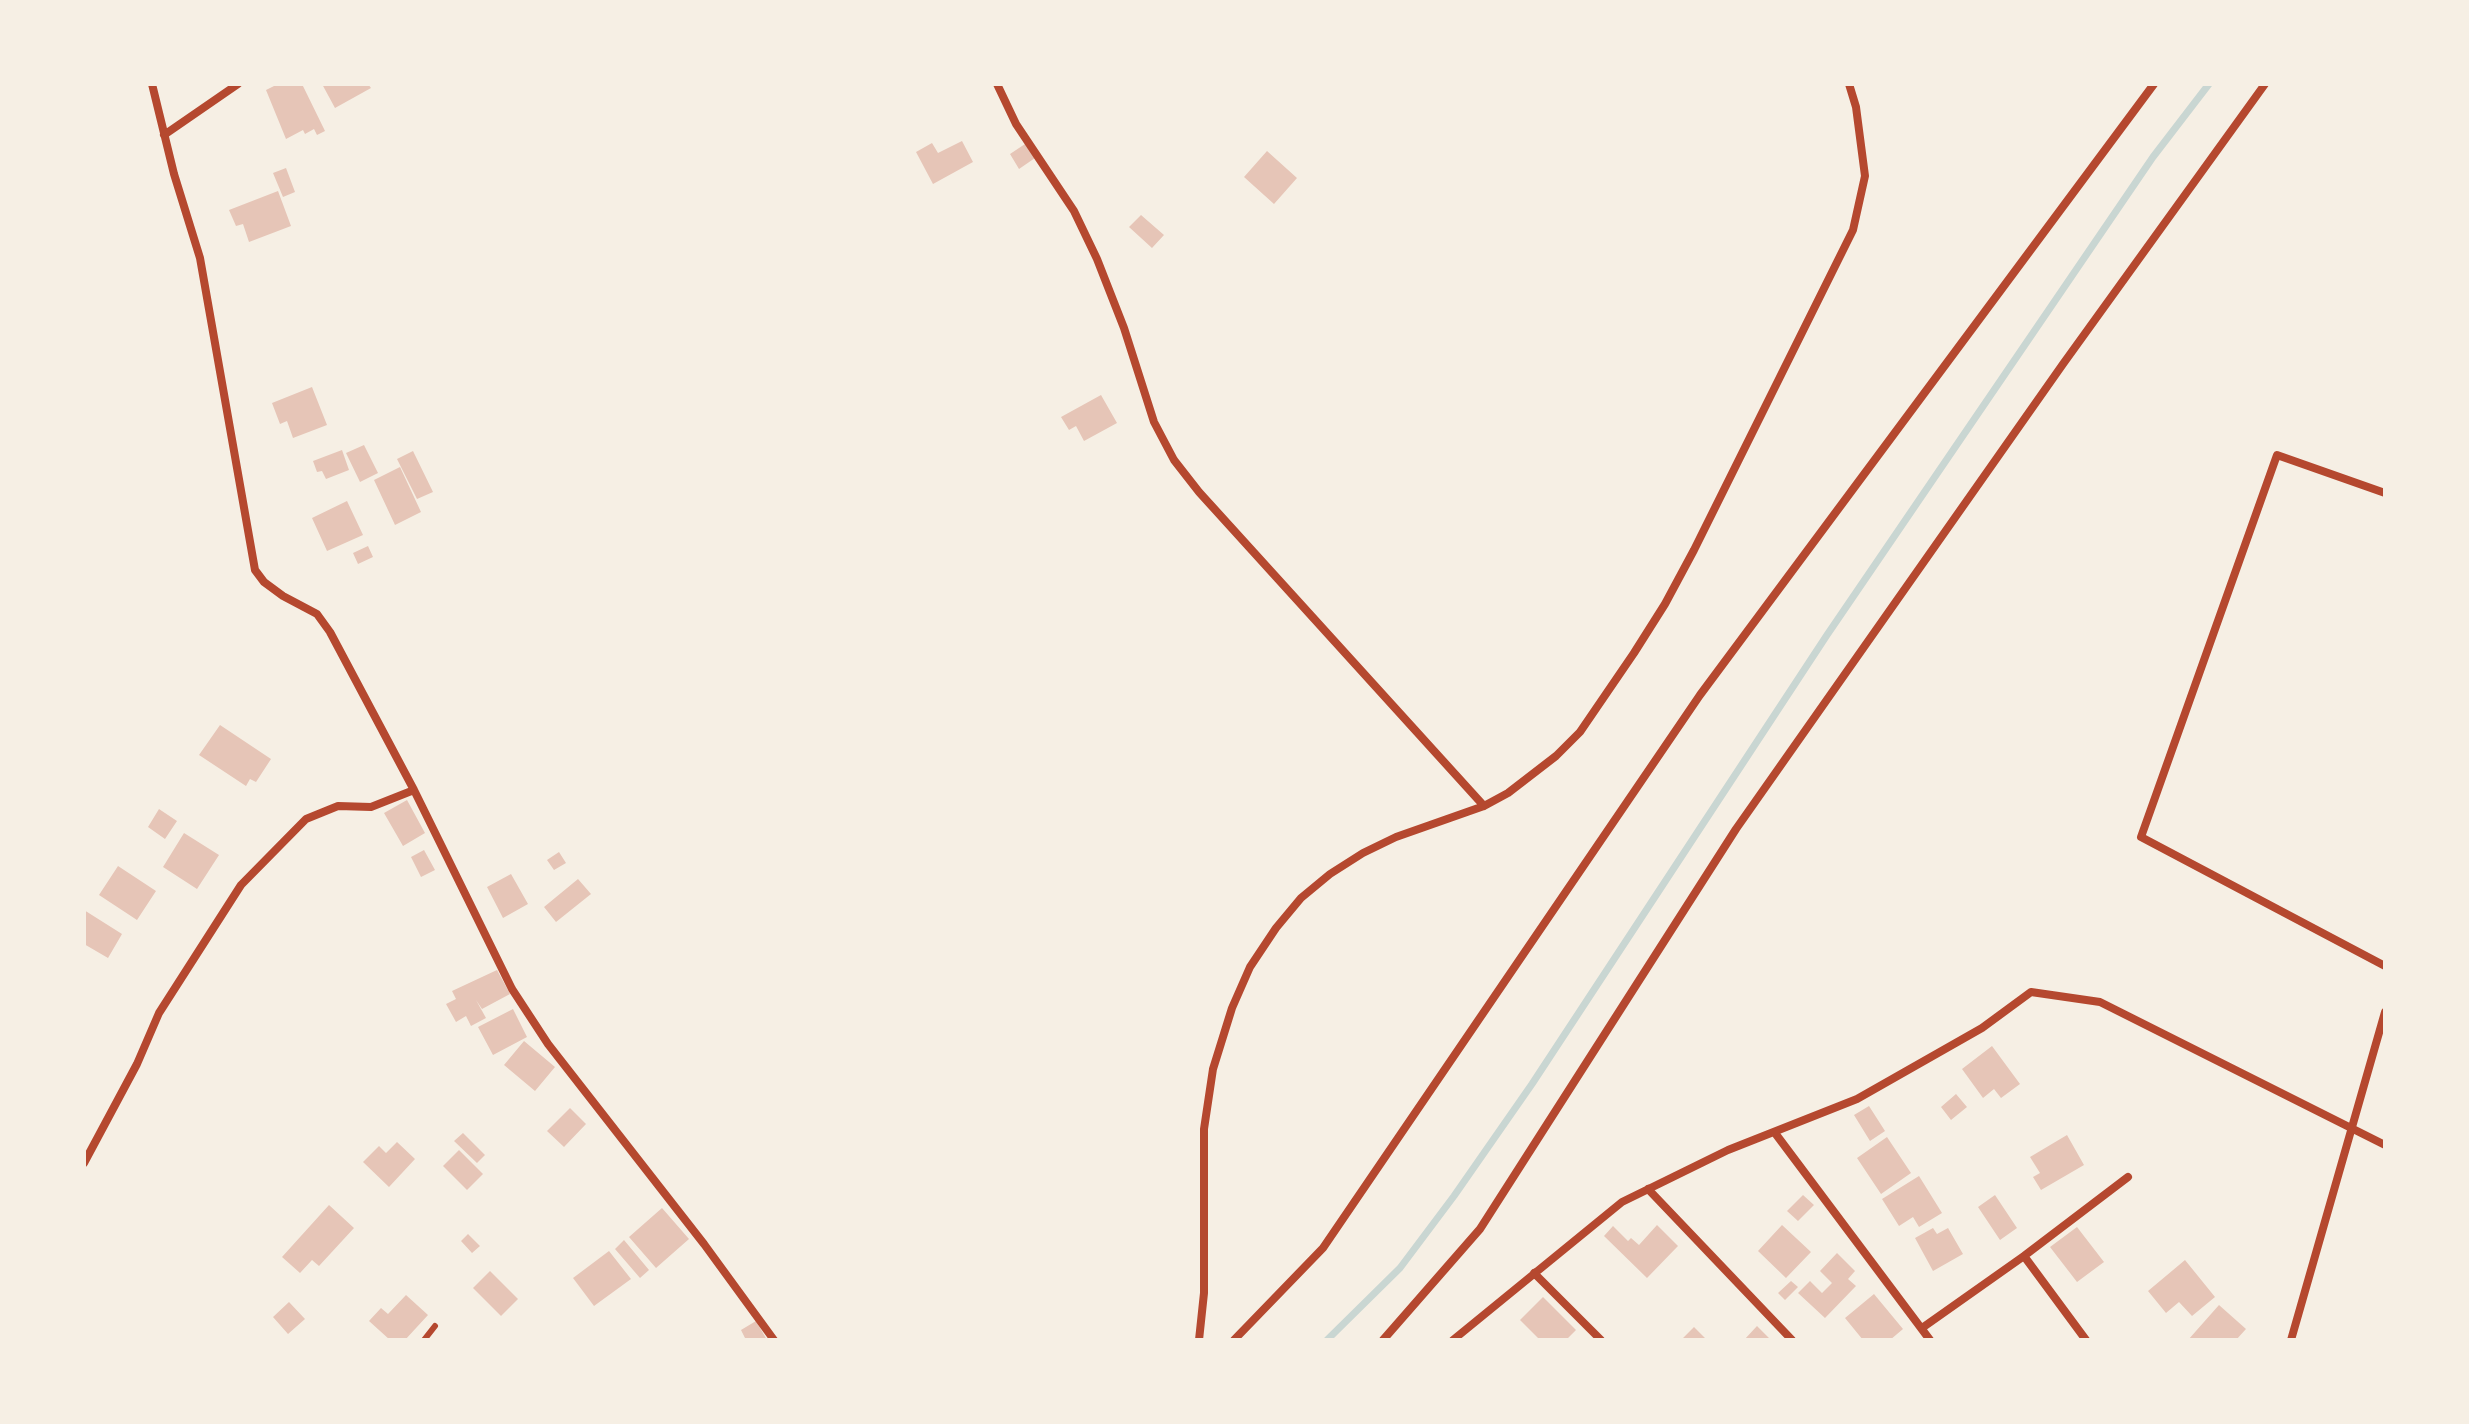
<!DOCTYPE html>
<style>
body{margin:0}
#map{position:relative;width:2469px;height:1424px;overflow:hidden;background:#f6efe4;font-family:Commissioner,sans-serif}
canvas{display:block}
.frame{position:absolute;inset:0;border:86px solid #f6efe4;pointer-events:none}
</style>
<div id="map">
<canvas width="2469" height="1424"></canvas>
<div class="frame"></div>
</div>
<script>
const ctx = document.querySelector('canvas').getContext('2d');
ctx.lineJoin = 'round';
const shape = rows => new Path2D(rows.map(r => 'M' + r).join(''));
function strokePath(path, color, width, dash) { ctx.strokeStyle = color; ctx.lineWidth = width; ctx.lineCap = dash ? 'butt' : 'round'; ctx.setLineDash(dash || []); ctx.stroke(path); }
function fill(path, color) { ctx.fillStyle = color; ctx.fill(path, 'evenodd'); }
const stream = shape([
 [1327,1340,1400,1268,1454,1196,1532,1084,1827,635,2153,157,2209,84]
]);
const building = shape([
 [278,84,302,84,325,131,317,135,314,129,305,134,303,130,286,139,266,90],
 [322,84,368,84,371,88,335,108],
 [962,141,973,162,933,184,916,152,932,143,938,153],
 [1025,144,1035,158,1019,169,1010,154],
 [1267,151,1297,178,1274,204,1244,177],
 [286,168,295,192,283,197,273,173],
 [278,191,291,226,249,242,243,224,236,226,229,210],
 [1141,215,1164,235,1152,248,1129,227],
 [312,387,327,425,293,438,287,421,280,424,272,403],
 [1101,395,1117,423,1084,441,1076,426,1069,430,1061,417],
 [364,445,378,473,360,482,346,453],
 [342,450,349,470,326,479,322,471,317,472,313,461],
 [413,451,433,492,417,499,397,459],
 [400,467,421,512,395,525,374,480],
 [347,501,363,535,327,551,312,518],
 [368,546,373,557,358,564,353,553],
 [220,725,271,759,256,782,250,779,246,786,199,755],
 [407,800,425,833,403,846,384,813],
 [159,809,177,821,165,839,148,827],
 [184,833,219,855,197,889,163,867],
 [424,850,435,870,421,877,411,857],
 [559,852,566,863,554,870,547,860],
 [118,866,156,891,137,920,99,895],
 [511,874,528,904,503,918,487,887],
 [578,879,591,894,556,922,544,907],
 [84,910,122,934,108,958,84,944],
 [497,970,510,994,482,1009,476,1000,486,1018,471,1026,466,1016,456,1022,446,1004,456,999,452,991],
 [513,1009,527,1037,493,1055,478,1027],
 [524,1041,555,1067,535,1091,504,1065],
 [1992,1046,2020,1084,2001,1098,1994,1089,1983,1098,1962,1069],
 [1956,1094,1967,1107,1951,1120,1941,1107],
 [1869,1106,1885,1131,1870,1141,1854,1115],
 [570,1108,586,1124,564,1147,547,1131],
 [463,1133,485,1155,477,1163,454,1141],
 [2067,1135,2084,1165,2041,1190,2033,1177,2040,1173,2030,1157],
 [1887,1137,1911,1173,1881,1194,1857,1158],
 [397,1142,415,1159,389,1187,363,1162,379,1146,386,1153],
 [459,1150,483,1174,467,1190,443,1166],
 [1919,1176,1942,1213,1919,1227,1913,1217,1899,1226,1882,1199],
 [1803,1195,1814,1205,1798,1221,1787,1211],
 [1995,1195,2017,1228,2000,1240,1978,1207],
 [329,1205,354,1228,319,1266,312,1260,300,1273,282,1257],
 [662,1208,689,1239,656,1268,629,1237],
 [1657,1225,1678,1246,1647,1278,1604,1236,1613,1226,1628,1241,1631,1238,1639,1245],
 [1782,1225,1811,1252,1786,1278,1758,1251],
 [2077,1227,2104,1262,2077,1282,2050,1247],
 [1933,1228,1937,1234,1948,1228,1963,1254,1933,1271,1915,1238],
 [468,1234,480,1246,472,1253,461,1241],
 [624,1240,649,1270,640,1278,615,1249],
 [609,1251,631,1279,594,1306,573,1278],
 [1837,1253,1855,1271,1848,1279,1856,1286,1825,1318,1798,1293,1810,1281,1822,1293,1832,1283,1820,1271],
 [2185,1260,2215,1297,2192,1316,2179,1302,2166,1313,2148,1291],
 [490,1271,518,1299,501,1316,473,1288],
 [1791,1281,1798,1287,1785,1300,1778,1293],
 [1874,1294,1903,1329,1890,1340,1863,1340,1845,1318],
 [406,1295,428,1315,405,1340,390,1340,369,1321,381,1308,388,1314],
 [1543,1297,1576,1330,1566,1340,1540,1340,1520,1320],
 [289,1302,305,1319,288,1334,273,1317],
 [2219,1305,2246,1329,2236,1340,2188,1340],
 [756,1321,767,1340,746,1340,741,1330],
 [1757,1326,1771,1340,1744,1340],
 [1694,1327,1707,1340,1681,1340]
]);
const service = shape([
 [424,1340,435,1326]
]);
const minor = shape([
 [152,84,174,174,200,258,255,570,264,582,283,596,317,614,330,632,414,790,512,989,548,1044,704,1244,774,1340],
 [997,84,1016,124,1074,211,1097,259,1124,328,1154,422,1174,460,1199,492,1484,806],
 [164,135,238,84],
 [2385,493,2277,455,2141,837,2385,966],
 [1775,1133,1930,1340],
 [84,1163,137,1064,159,1013,241,885,306,819,338,806,371,807,414,790],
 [1648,1189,1792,1340],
 [2024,1256,2086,1340],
 [1534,1273,1601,1340],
 [1922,1328,2024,1256,2128,1177],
 [1199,1340,1204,1293,1204,1129,1213,1069,1232,1008,1250,967,1276,928,1301,898,1330,874,1363,853,1396,837,1484,806,1508,793,1556,756,1580,732,1634,653,1665,604,1694,550,1853,230,1865,176,1856,107,1849,84],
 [1234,1340,1323,1248,1700,695,2154,84],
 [1383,1340,1480,1229,1736,829,2063,364,2265,84],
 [1453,1340,1622,1202,1728,1150,1857,1099,1982,1028,2031,992,2100,1002,2385,1145],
 [2291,1340,2385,1012]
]);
strokePath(stream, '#c9d6d2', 7);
fill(building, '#e6c5b7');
strokePath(service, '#b5482f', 6);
strokePath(minor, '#b5482f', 8);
</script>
